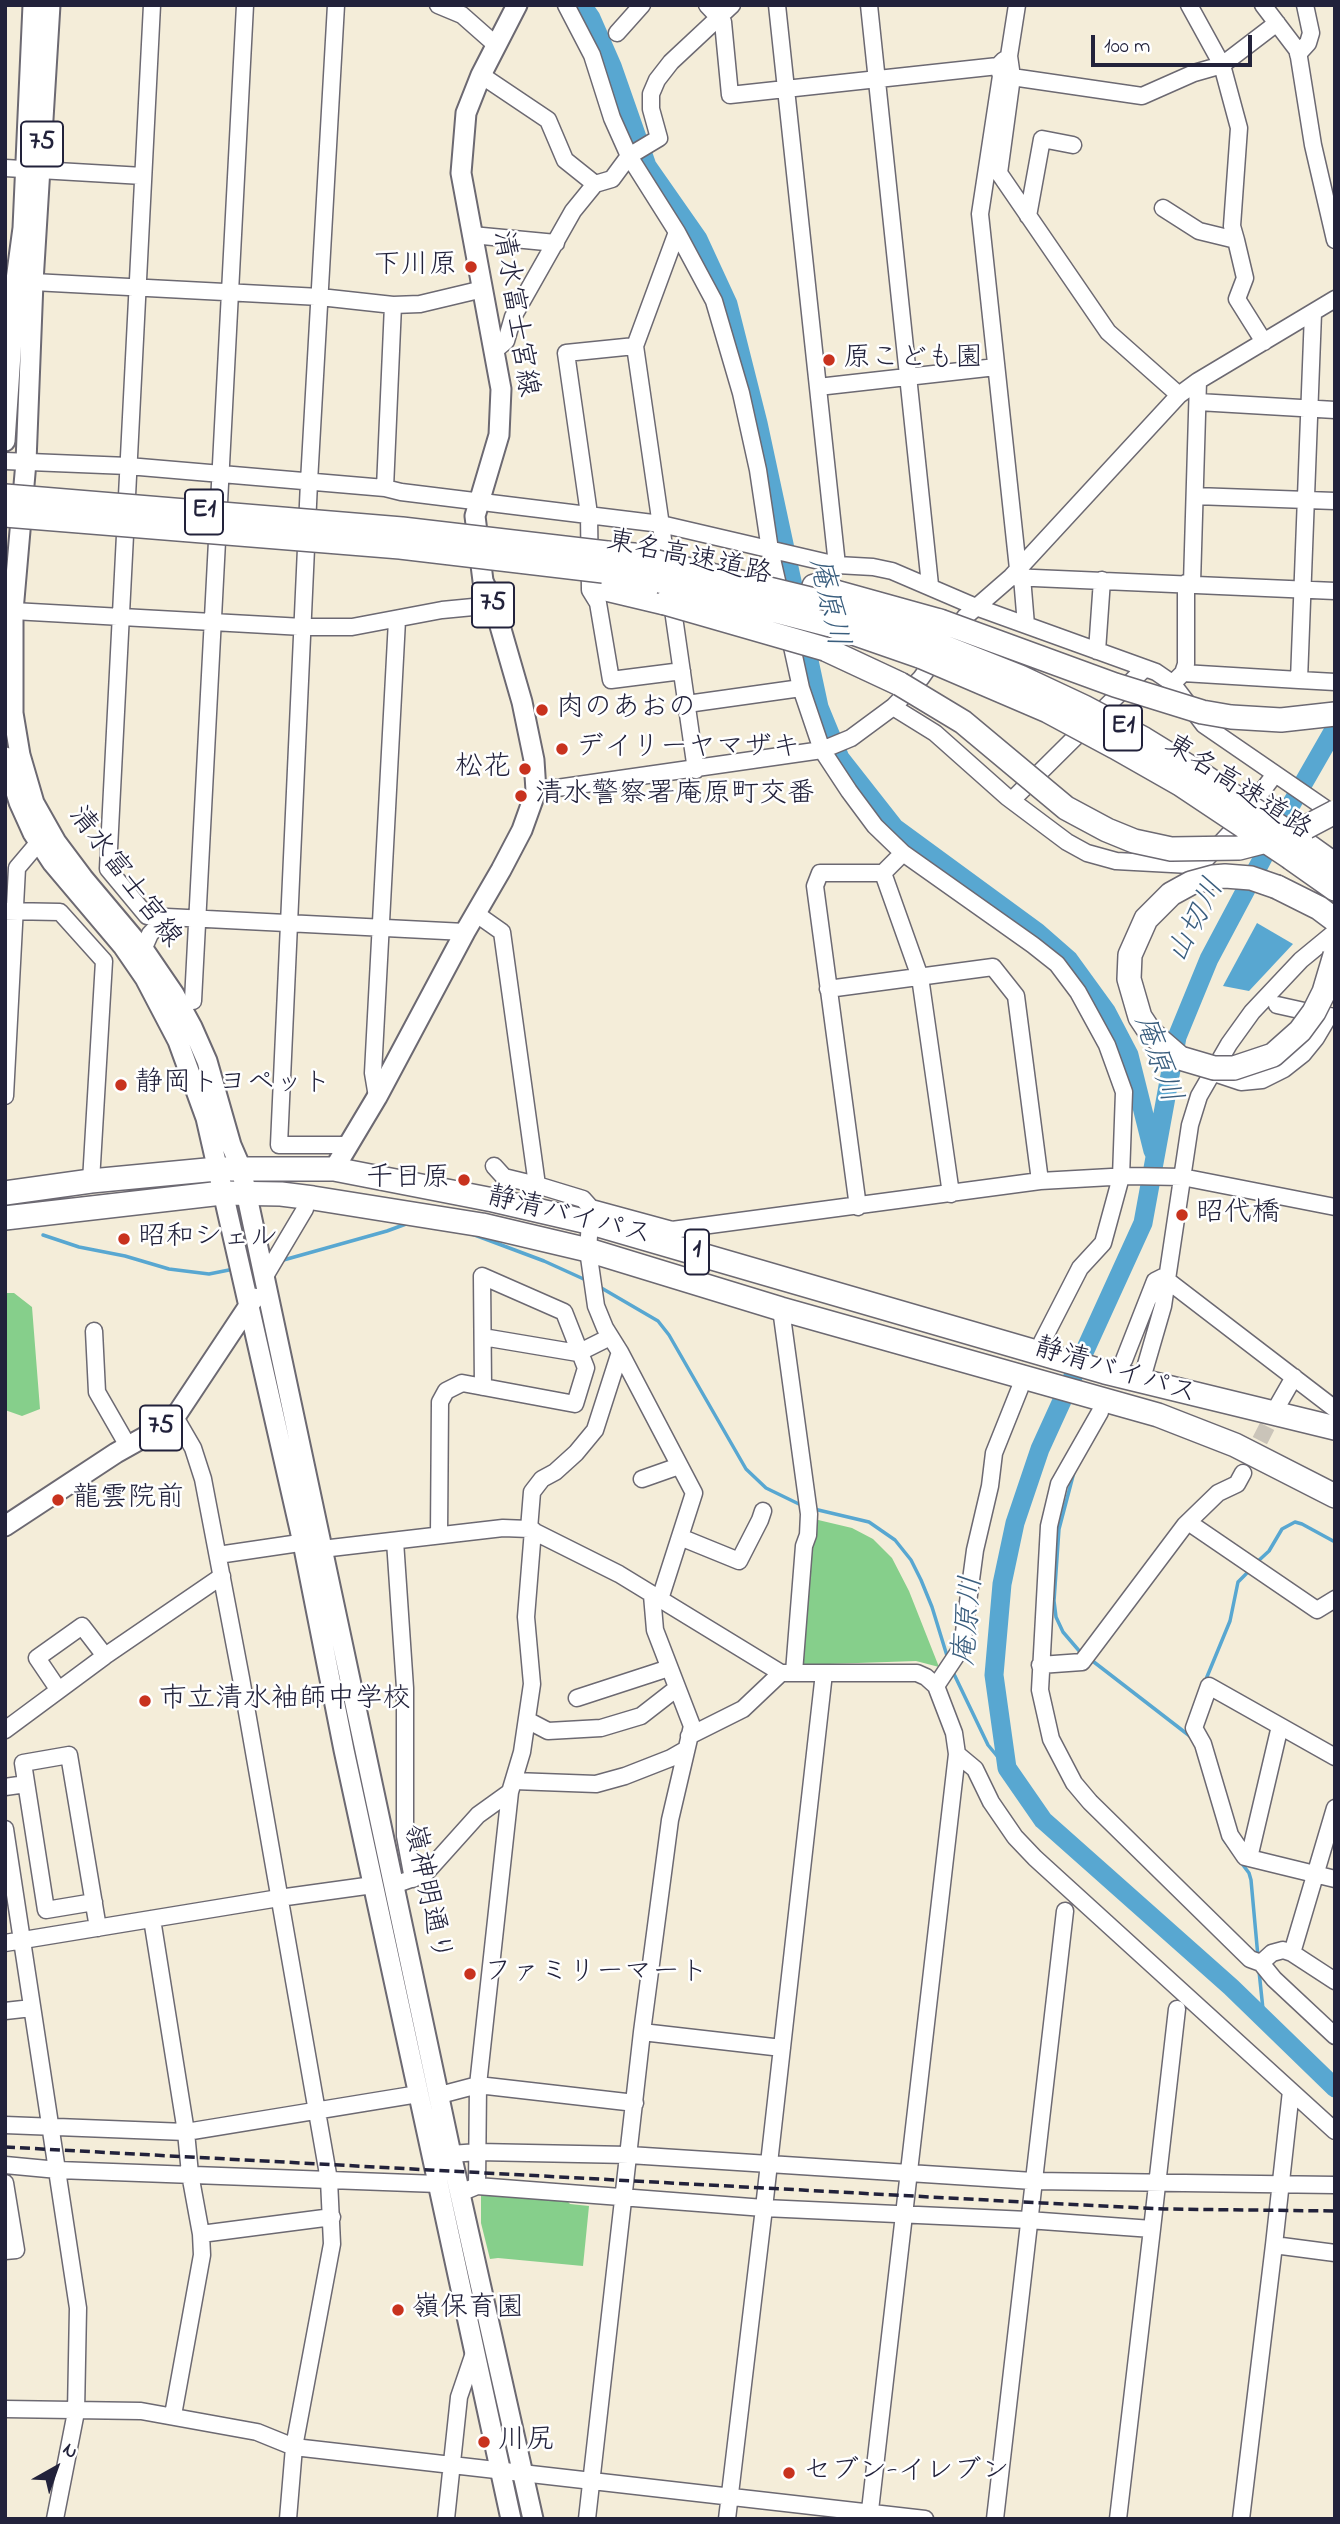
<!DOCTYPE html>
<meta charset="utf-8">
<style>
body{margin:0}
#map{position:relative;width:1340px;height:2524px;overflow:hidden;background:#f4edd9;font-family:"Indie Flower",sans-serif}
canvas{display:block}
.frame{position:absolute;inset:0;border:7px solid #22223b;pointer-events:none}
.north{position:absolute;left:21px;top:2433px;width:70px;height:70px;-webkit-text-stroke:5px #fff;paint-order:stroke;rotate:40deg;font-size:19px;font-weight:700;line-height:28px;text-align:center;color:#22223b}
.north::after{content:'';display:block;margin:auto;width:24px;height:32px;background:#22223b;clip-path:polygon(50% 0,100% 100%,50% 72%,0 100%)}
.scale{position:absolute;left:1091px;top:35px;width:161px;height:32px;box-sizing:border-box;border:4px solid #22223b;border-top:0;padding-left:9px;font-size:21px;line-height:24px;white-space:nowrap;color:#22223b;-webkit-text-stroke:5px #fff;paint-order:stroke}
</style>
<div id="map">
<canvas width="1340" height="2524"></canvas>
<div class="frame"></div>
<div class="north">N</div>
<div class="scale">100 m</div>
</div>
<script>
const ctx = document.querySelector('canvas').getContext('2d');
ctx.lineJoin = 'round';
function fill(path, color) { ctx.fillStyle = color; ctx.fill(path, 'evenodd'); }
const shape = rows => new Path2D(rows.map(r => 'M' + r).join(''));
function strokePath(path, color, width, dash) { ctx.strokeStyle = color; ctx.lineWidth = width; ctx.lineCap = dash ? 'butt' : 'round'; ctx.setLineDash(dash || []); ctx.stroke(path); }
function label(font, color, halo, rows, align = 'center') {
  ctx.font = font + ' "Indie Flower","Klee One",sans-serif'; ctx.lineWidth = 5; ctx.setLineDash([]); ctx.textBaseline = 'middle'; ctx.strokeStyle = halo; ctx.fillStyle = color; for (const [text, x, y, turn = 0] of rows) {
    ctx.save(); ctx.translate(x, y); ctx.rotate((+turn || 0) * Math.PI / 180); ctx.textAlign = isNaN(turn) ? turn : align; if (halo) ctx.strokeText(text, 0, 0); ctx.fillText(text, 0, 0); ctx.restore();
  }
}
const green = shape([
 [5,1293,14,1293,32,1307,40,1409,22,1416,5,1410],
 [814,1519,852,1528,873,1539,892,1558,909,1591,939,1667,916,1661,800,1665],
 [481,2192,563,2196,570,2204,589,2206,583,2266,498,2258,490,2259,481,2223]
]);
const water = shape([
 [1257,923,1293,944,1249,991,1223,986]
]);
const stream = shape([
 [472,1234,544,1261,588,1281],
 [43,1235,79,1247,125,1256,169,1269,209,1274,234,1269],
 [280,1261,387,1231,406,1224],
 [598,1286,658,1321,669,1335,746,1469,766,1488,803,1506],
 [1074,1472,1059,1529,1054,1601,1056,1617,1063,1632,1081,1653],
 [814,1509,869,1522,895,1540,911,1560,921,1580,932,1607,948,1659],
 [1256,1563,1269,1551,1282,1529,1295,1522,1302,1524,1335,1542],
 [1090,1659,1191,1737],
 [953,1672,988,1745,1007,1768],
 [1204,1684,1230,1621,1238,1582,1251,1569],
 [1224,1840,1249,1873,1251,1880,1258,1957],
 [1259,1971,1264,2019]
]);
const river = shape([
 [582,5,591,18,612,66,647,166,698,239,728,304,758,423,819,707,840,758,895,828,1037,932,1069,960,1106,1011,1129,1055,1153,1151],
 [1335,728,1292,803,1209,959,1177,1037,1143,1223,1040,1449,1015,1523,1002,1584,994,1675,1007,1768,1043,1820,1231,1987,1335,2088]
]);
const minorTunnel = shape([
 [1249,1462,1278,1405]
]);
const minor = shape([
 [152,5,108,869,147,916,465,932],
 [336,5,309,482,279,1145,348,1145],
 [438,5,462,15,496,45],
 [566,5,592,55,612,118,629,156,677,232,714,301,741,393,758,470,770,550,781,598],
 [707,5,723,22,730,95,998,66,1004,60],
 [777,5,837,565],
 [869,5,930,585],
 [1017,5,1009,56,1012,77,999,173,1108,332,1179,395],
 [1189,5,1222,65,1239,128,1232,226,1236,240],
 [1263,5,1298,51,1313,145,1335,240],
 [617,33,642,5],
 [1298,54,1308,43,1311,33,1305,5],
 [998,66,1001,76,980,214,1018,569],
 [481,75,548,120,565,160,595,184],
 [1012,77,1142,96,1194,73,1222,65,1277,23],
 [5,168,143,176],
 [1163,208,1199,231,1236,240,1245,278,1237,299,1264,342],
 [1028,216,1042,139,1073,145],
 [472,235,556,243],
 [33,282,320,297,393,305,420,304,483,289],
 [1313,313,1299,680,1335,682],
 [635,346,566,353,589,514,590,590,598,603,611,680,682,671],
 [494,351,506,341,513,317,573,211,595,184,612,179,629,156,659,138,651,109,651,94,657,80,671,62,732,5],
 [818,387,996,367],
 [1198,402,1335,410],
 [5,461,128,466,385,488,401,492,661,524,837,565,873,567,892,571,976,607,1156,672,1172,683,1204,725,1335,815],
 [385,488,393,305],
 [1195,496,1335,501],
 [667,567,635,346,677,232],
 [1011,577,1335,591],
 [1022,577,1026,625],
 [1192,583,1198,381],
 [671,596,696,770],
 [13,611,303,627,352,627,442,610,494,605],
 [789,633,801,688,822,750,849,791,875,826,903,853,1033,945,1057,964,1078,992,1107,1045,1124,1092,1121,1177,1103,1243,1080,1268,1042,1342],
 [953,633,965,617,1011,577,1179,395,1198,381,1335,299],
 [1097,651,1102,580],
 [1183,673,1299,680],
 [1177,679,1183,673,1186,664,1186,583],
 [687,704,801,688],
 [893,707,935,733,1007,797,1067,842,1087,853,1116,861,1190,865,1204,861,1232,831,1275,774],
 [536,791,822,750,851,738,893,707,921,678,938,654],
 [1012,800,1145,668],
 [883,873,920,977,951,1194],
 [5,911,60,912,104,961,91,1181],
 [475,913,502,932,537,1185,583,1199,591,1208,588,1250,596,1306,605,1328,620,1352,694,1493,660,1599],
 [143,950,150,934,166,917],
 [828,989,993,967,1016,996,1040,1181],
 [193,1001,245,5],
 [1277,1005,1322,1015],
 [1214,1073,1241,1082,1262,1080,1284,1069,1303,1054,1316,1038,1329,1016,1335,1017],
 [5,1096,17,868,39,842],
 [377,1097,373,1073,397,620],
 [494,1166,504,1177,537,1185],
 [858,1207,815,886,820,873,883,873,903,853],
 [591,1208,672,1230,1040,1181,1129,1176,1182,1177,1335,1207],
 [264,1278,305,1209],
 [781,1309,809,1514,808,1535,804,1546,794,1672],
 [94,1331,97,1392,128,1446],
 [483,1337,578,1353,610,1337],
 [1124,1360,1155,1281,1163,1277,1335,1409],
 [1141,1382,1163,1306,1190,1125,1199,1096,1229,1044,1252,1012,1301,960,1335,932],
 [1278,1405,1294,1377],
 [1100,1412,1059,1484,1049,1526,1040,1690,1051,1739,1074,1783,1090,1802,1250,1959,1261,1963,1274,1979,1335,2036],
 [175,1417,193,1448,203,1479,241,1678,329,2180,332,2244,294,2447,288,2519],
 [642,1479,679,1466],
 [1188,1522,1317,1610,1335,1599],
 [529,1529,532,1492,542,1479,555,1472,576,1453,595,1430,620,1352],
 [439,1535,440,1402,446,1391,462,1383,575,1404,586,1368,564,1312,482,1276,483,1387],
 [680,1537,739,1561,760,1520,763,1511],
 [395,1541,405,1688,405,1836,413,1879],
 [322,1549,503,1528,529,1529,619,1574,781,1673,917,1673,926,1677,936,1686,954,1733,957,1754,869,2519],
 [218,1555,313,1541],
 [1040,1665,1082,1662,1185,1525,1218,1493,1237,1484,1243,1473],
 [936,1686,962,1647,975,1550,990,1486,994,1453,1020,1388],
 [58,1689,37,1658,82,1626,105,1656],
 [577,1698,669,1668],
 [527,1720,548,1731,601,1728,641,1716,677,1688],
 [5,1730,105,1656,222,1576],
 [689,1736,743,1709,781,1673],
 [957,1754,975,1769,991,1802,1015,1837,1035,1858,1335,2131],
 [1335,1757,1209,1686,1194,1728,1203,1744,1230,1835,1245,1857,1335,1879],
 [514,1781,596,1784,625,1776,671,1758,685,1750],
 [5,1787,26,1784],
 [1335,1808,1292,1953,1335,1981],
 [5,1829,78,2308,76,2412,55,2519],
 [1249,1858,1280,1726],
 [394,1885,425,1874,478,1815,510,1792,522,1752,532,1684,526,1617,533,1530],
 [94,1902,46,1910,23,1763,69,1755,98,1928],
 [152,1919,186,2132,190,2174,201,2234,202,2255,173,2415],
 [5,1943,279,1898,373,1885],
 [1261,1963,1272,1953,1283,1950,1292,1953],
 [5,2011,32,2008],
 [642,2032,782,2048],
 [440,2095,478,2085,635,2103],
 [5,2125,186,2132,418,2094],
 [451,2154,478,2152,629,2155,1033,2181,1335,2185],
 [5,2165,58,2170,438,2184],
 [5,2183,16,2250,5,2251],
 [477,2186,478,2085,510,1792],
 [460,2193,477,2186,764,2208,1028,2220,1152,2229,1118,2519],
 [1152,2229,1177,2009],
 [201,2234,332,2217],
 [1274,2245,1291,2091],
 [5,2409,141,2411,257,2432,294,2447,925,2519],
 [446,2519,459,2397,474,2353],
 [587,2519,642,2032,670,1820,692,1726,655,1630,652,1595],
 [727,2519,764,2208,824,1673],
 [995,2519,1065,1911],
 [1241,2519,1274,2245,1335,2253]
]);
const major = shape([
 [50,5,33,282,26,462,13,611,13,713,20,755,34,803,56,842,83,878,146,953,174,994,192,1027,207,1061,231,1145,241,1168,451,2154,533,2519],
 [5,441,16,280,23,228,33,5],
 [5,757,19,802,33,833,52,862,123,946,145,978,178,1041,206,1118,303,1543,344,1750,511,2519],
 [334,1169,377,1097,465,932,501,870,522,830,536,791,534,760,522,702,494,605,483,581,475,516,499,435,501,389,461,173,466,113,481,75,517,5],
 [5,1526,116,1453,166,1425,175,1417,254,1298]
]);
const highway = shape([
 [607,553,661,557],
 [603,571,660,581],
 [814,586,940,621],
 [602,588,665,603],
 [824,603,929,641],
 [827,624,922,657],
 [825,649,900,684],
 [1303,842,1335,865],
 [1291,858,1335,889],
 [1277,887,1319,908,1335,920],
 [5,1193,91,1181,217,1169,334,1169,493,1200,588,1222,1105,1372,1335,1428],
 [5,1218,222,1193,281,1194,313,1198,482,1225,588,1250,781,1309,1158,1415,1235,1445,1335,1496]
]);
const rail = shape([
 [5,2147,1042,2203,1165,2209,1335,2211]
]);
const highwayBridge = shape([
 [5,496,402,529,607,553],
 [5,515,400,547,603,571],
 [657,562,814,600],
 [660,581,827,624],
 [665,603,825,649],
 [940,621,1115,685,1202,712,1231,717,1281,720,1335,714],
 [929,641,1020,677,1084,707,1144,739,1201,774,1301,841],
 [922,657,1048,711,1115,747,1180,784,1291,858],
 [900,684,963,722,1066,808,1107,830,1134,841,1171,849,1239,848,1293,834,1335,812],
 [1277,887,1251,878,1225,876,1213,877,1191,883,1171,894,1146,919,1130,955,1129,979,1140,1017,1150,1032,1180,1058,1214,1068,1234,1068,1273,1055,1300,1031,1314,1012,1324,992,1335,955]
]);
const markers = [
 [471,267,7,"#c8321e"],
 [829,360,7,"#c8321e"],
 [542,710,7,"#c8321e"],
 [562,749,7,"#c8321e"],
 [525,769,7,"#c8321e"],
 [521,796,7,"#c8321e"],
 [121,1085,7,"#c8321e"],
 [464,1180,7,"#c8321e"],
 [1182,1215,7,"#c8321e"],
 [124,1239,7,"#c8321e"],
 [58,1500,7,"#c8321e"],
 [145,1701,7,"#c8321e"],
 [470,1974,7,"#c8321e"],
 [398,2310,7,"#c8321e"],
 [484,2442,7,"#c8321e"],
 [789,2473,7,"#c8321e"]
];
const shields = [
 [42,144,42],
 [204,512,38],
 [493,605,42],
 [1123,728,38],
 [697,1252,24],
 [161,1428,42]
];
const shieldNames = [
 ["75",42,144],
 ["E1",204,512],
 ["75",493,605],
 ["E1",1123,728],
 ["1",697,1252],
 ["75",161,1428]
];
const poiNames = [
 ["下川原",457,267,"right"],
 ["原こども園",843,360],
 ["肉のあおの",556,710],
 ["デイリーヤマザキ",576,749],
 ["松花",511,769,"right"],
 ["清水警察署庵原町交番",535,796],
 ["静岡トヨペット",135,1085],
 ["千日原",450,1180,"right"],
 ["昭代橋",1196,1215],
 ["昭和シェル",138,1239],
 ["龍雲院前",72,1500],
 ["市立清水袖師中学校",159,1701],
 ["ファミリーマート",484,1974],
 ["嶺保育園",412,2310],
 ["川尻",498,2442],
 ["セブン-イレブン",803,2473]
];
const streetNames = [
 ["清水富士宮線",513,314,81],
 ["東名高速道路",689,560,12],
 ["東名高速道路",1237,789,33],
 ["清水富士宮線",123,878,53],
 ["静清バイパス",569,1218,14],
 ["静清バイパス",1115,1373,17],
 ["嶺神明通り",425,1893,78]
];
const waterNames = [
 ["庵原川",826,603,77],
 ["山切川",1198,922,-63],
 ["庵原川",1155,1060,71],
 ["庵原川",971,1621,-85]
];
fill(green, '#86cf8b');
fill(water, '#58a7d1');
strokePath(stream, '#58a7d1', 3.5);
strokePath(river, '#58a7d1', 19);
strokePath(minorTunnel, '#cac4b9', 16, [16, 8]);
strokePath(minor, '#6c6972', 19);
strokePath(major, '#6c6972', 23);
strokePath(highway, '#6c6972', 26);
strokePath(minor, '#fff', 16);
strokePath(major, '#fff', 19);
strokePath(highway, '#fff', 23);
strokePath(rail, '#22223b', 3.5, [10, 5]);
strokePath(highwayBridge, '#6c6972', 26, []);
strokePath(highwayBridge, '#fff', 23);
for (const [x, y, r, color] of markers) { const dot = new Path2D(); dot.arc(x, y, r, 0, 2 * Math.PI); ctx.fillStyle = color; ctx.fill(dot); strokePath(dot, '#fff', 2.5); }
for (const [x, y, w] of shields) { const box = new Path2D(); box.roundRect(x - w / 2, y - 22.5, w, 45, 5); ctx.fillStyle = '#fff'; ctx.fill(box); strokePath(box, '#22223b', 2); }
label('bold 26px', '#22223b', null, shieldNames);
label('28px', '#22223b', '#fff', poiNames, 'left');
label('28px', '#22223b', '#fff', streetNames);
label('italic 30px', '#3a5e7e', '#fff', waterNames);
</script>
